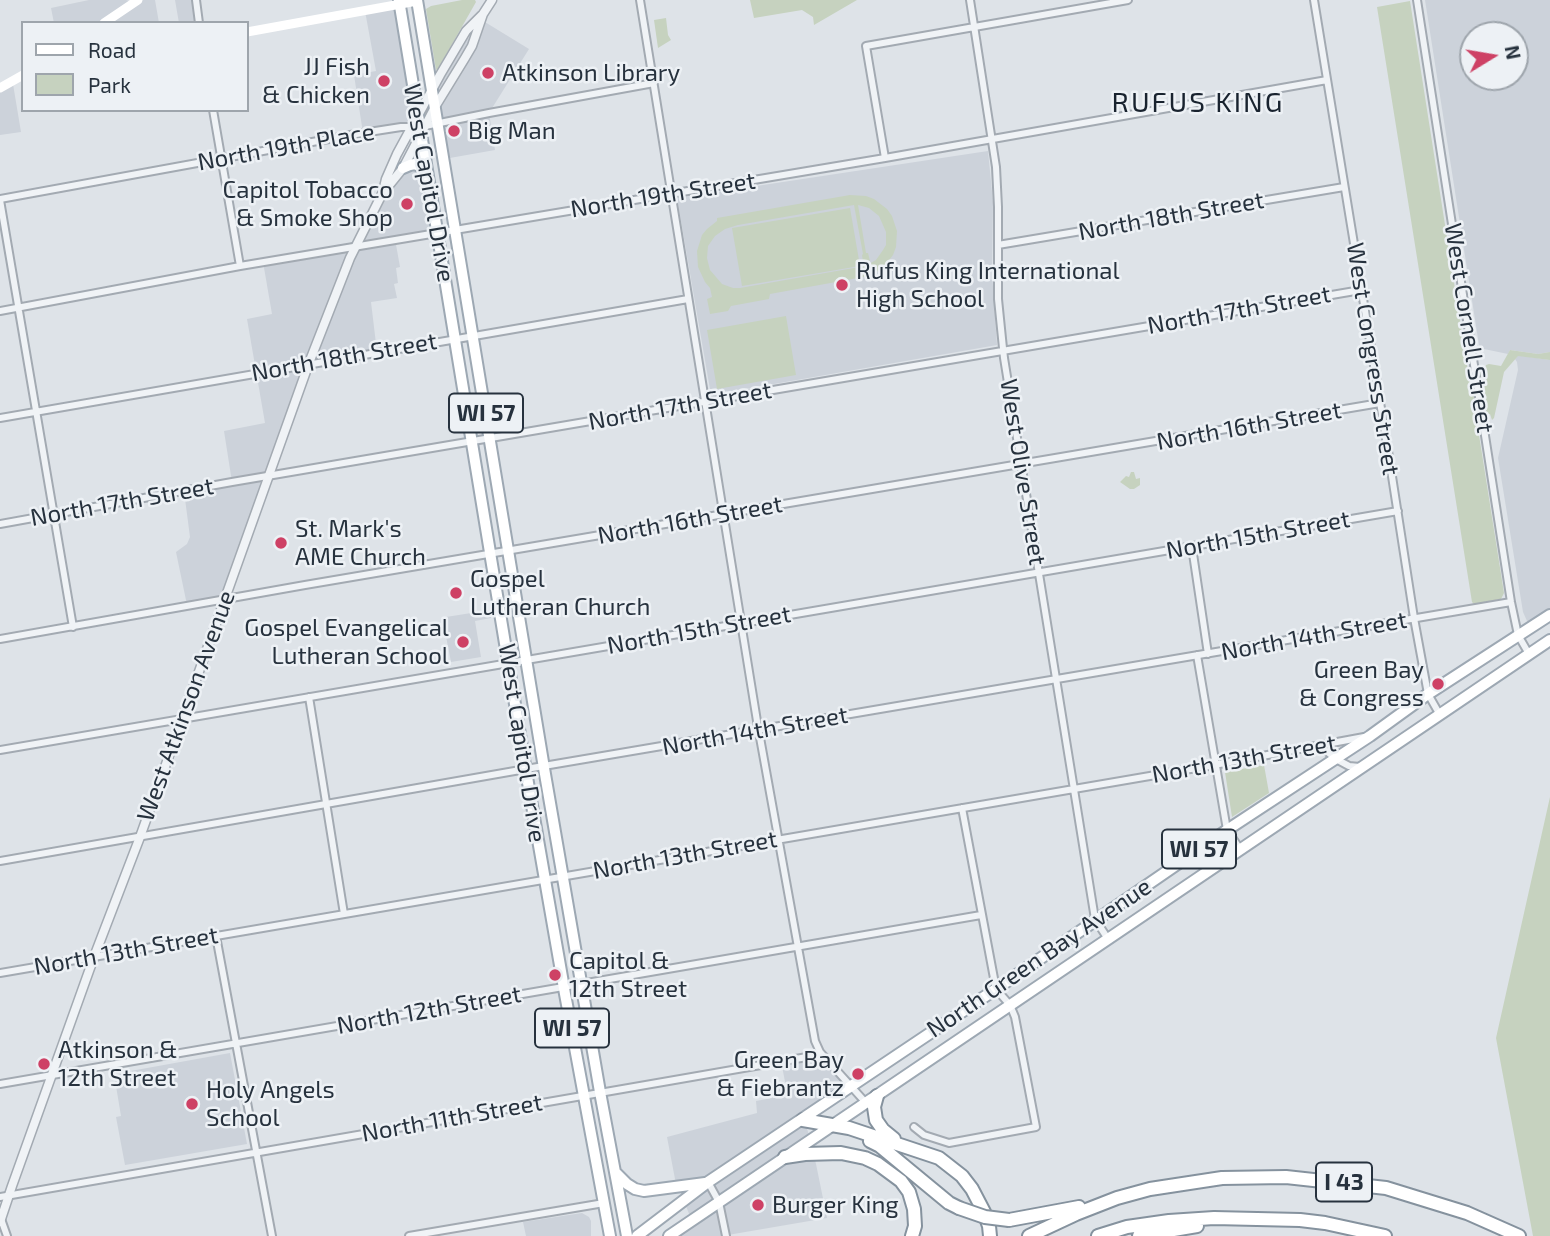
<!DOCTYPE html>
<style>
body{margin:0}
#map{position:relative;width:1550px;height:1236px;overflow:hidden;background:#dee3e8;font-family:"Exo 2",sans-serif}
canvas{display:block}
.legend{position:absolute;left:21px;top:21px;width:228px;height:91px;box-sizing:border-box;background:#edf1f5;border:2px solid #9ea5ac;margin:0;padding:9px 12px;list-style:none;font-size:21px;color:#27323e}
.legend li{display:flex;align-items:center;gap:14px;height:35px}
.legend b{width:35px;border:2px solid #9ea5ac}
.north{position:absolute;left:1459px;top:21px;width:70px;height:70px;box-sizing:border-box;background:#edf1f5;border:2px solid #9ea5ac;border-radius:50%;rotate:79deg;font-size:19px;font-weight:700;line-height:28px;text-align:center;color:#27323e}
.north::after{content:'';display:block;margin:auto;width:24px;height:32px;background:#ce4165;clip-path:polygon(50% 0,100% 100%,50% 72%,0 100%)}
</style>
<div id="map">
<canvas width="1550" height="1236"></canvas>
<ul class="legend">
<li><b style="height:9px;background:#fff"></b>Road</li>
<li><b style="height:19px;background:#c6d2bf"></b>Park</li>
</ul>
<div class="north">N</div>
</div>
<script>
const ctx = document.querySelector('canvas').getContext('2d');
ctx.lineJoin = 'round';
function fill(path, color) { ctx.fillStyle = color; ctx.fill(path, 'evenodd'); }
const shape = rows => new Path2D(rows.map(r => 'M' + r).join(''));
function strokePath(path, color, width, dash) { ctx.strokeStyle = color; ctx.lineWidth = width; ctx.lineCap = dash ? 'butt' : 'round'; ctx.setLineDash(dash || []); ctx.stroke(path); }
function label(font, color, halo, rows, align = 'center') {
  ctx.font = font + ' "Exo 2",sans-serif'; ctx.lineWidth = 5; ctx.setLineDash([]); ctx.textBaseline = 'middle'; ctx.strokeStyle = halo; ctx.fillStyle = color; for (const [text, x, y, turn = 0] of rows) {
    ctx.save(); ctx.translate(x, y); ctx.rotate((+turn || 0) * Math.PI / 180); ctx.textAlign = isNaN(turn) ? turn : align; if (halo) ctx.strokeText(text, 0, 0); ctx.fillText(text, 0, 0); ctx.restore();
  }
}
const built = shape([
 [89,0,126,0,133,2,134,0,155,0,159,23,54,23,51,8],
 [175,0,196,0,199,23,179,23],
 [1425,0,1550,0,1550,352,1538,354,1510,350,1508,354,1484,349,1479,345],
 [1473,35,1515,35,1515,77,1473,77],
 [400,5,438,232,395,239,400,267,396,268,398,283,394,284,397,298,371,302,377,352,309,363,225,599,187,605,176,552,187,544,190,537,184,491,232,482,224,431,265,423,247,319,272,314,263,262,357,245,419,128,363,133,354,75,376,71,365,11],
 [480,19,529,49,489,113,495,150,444,159,433,94],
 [13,84,21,132,0,135,0,92],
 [988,151,993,202,992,272,997,345,711,395,677,198],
 [1518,355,1550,360,1550,609,1531,621,1527,621,1523,612,1498,458,1518,370,1517,362,1515,359],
 [490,610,491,618,475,621,481,657,451,662,444,626,447,625,446,617],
 [230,1053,247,1144,125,1165,116,1117,121,1116,114,1074],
 [822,1060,845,1083,803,1112,816,1164,827,1218,722,1236,679,1236,694,1226,675,1179,667,1137,757,1113,756,1101,772,1098,771,1091,786,1087,782,1066],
 [582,1213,589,1217,591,1221,591,1236,526,1236,523,1222]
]);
const green = shape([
 [462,0,475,0,476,2,438,69,436,70,426,9,431,6],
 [750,0,857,0,814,25,813,17,802,10,754,18],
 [1410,1,1468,372,1484,372,1486,365,1489,364,1501,366,1510,350,1538,354,1550,352,1550,360,1518,356,1504,372,1494,418,1492,420,1490,414,1476,416,1504,593,1501,599,1474,604,1472,602,1377,7],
 [666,18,668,35,671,40,658,48,654,20],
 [850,195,866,196,874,199,887,209,892,216,897,231,896,247,893,255,883,268,869,276,770,294,769,299,731,306,728,311,710,314,707,299,712,297,710,288,705,282,698,267,697,251,702,235,707,229,717,221,717,218],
 [854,205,863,254,862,255,863,262,870,261,868,253,866,253,858,205,869,208,879,216,886,232,886,245,883,250,876,260,865,266,740,288,733,288,722,284,710,270,707,258,708,246,715,236,725,229,738,225],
 [850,208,860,266,742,286,732,228],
 [786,316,796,375,717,389,707,330],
 [1131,472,1134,472,1136,479,1140,478,1140,485,1134,489,1130,489,1120,482,1126,476,1129,477],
 [1264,765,1269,793,1232,817,1225,772],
 [1550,797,1550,1236,1533,1236,1496,1038]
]);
const minor = shape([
 [196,0,199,23],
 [640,0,757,721,815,1041,820,1052,867,1104],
 [970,0,996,167,998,207,998,299,1004,358,1095,919,1108,939],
 [1314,0,1389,457,1414,618,1428,694,1440,715],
 [1417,0,1511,602,1518,635,1529,654],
 [213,110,240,266],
 [885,158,866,46,1128,0],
 [0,199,356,134,401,127,420,127,489,113,654,83],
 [0,200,73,627],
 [998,245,1344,187],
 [0,311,240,266,885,158,1327,80],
 [0,418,688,299],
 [0,524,232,482,1361,290],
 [1192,547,1208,654],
 [0,639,305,585,1380,403],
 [1197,655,1227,830,1240,849],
 [309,697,344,914],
 [1316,748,1325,750,1336,759,1349,766,1360,767],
 [0,750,1398,511],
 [0,861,526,769,1511,602],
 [216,936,272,1236],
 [0,973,1214,765,1364,737],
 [0,1084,981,915],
 [914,1127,924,1135,949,1143,1036,1127,1015,1017,1010,1005,996,989,962,808],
 [708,1182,719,1202,726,1236],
 [0,1197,807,1057,820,1052],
 [1,1219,7,1236],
 [409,1236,604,1203]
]);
const tertiary = shape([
 [383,192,386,179,397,154,440,75,466,31,482,15],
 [0,1222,12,1186,94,957,140,837,309,363,350,258,382,194,403,168,435,107,465,58,472,46,483,14,492,0]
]);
const secondary = shape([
 [104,23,138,0],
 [247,32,417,1],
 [0,88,23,75]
]);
const primary = shape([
 [399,0,527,777,565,994,610,1236],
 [417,0,545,774,600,1092,627,1236],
 [403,168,410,165,415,164,423,168,427,173],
 [616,1173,627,1184,635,1189,644,1191,705,1183],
 [637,1236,708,1182,996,989,1227,830,1370,736,1428,694,1550,615],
 [669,1236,1550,640]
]);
const motorway = shape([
 [877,1096,874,1107,876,1120,883,1130,894,1139],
 [803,1120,849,1128,939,1158,962,1176,972,1189,984,1212,989,1226,990,1236],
 [870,1141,880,1146,949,1203,959,1208],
 [785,1157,805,1154,841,1153,865,1158,878,1164,901,1181,909,1192,914,1209,915,1226,912,1236],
 [1009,1220,1079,1207],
 [1029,1236,1076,1214,1117,1198,1150,1189,1222,1178,1286,1177,1386,1188,1467,1213,1519,1236],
 [1098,1236,1127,1227,1169,1221,1214,1218,1300,1220,1325,1223,1385,1236],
 [1139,1236,1197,1226]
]);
const motorwayBridge = shape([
 [959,1208,985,1217,1009,1220]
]);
const markers = [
 [488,73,7,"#ce4165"],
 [384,81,7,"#ce4165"],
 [454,131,7,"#ce4165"],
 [407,204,7,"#ce4165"],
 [842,285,7,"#ce4165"],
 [281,543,7,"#ce4165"],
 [456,593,7,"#ce4165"],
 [463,642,7,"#ce4165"],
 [1438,684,7,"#ce4165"],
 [555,975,7,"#ce4165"],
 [44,1064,7,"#ce4165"],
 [858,1074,7,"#ce4165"],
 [192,1104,7,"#ce4165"],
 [758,1205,7,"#ce4165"]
];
const shields = [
 [486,413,74],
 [1199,849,74],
 [572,1028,74],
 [1344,1182,56]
];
const shieldNames = [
 ["WI 57",486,413],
 ["WI 57",1199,849],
 ["WI 57",572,1028],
 ["I 43",1344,1182]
];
const poiNames = [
 ["JJ Fish",370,67,"right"],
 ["& Chicken",370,95,"right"],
 ["Atkinson Library",502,73],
 ["Big Man",468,131],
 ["Capitol Tobacco",393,190,"right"],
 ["& Smoke Shop",393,218,"right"],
 ["Rufus King International",856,271],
 ["High School",856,299],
 ["St. Mark's",295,529],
 ["AME Church",295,557],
 ["Gospel",470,579],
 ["Lutheran Church",470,607],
 ["Gospel Evangelical",449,628,"right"],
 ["Lutheran School",449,656,"right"],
 ["Green Bay",1424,670,"right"],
 ["& Congress",1424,698,"right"],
 ["Capitol &",569,961],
 ["12th Street",569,989],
 ["Atkinson &",58,1050],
 ["12th Street",58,1078],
 ["Green Bay",844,1060,"right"],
 ["& Fiebrantz",844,1088,"right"],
 ["Holy Angels",206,1090],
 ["School",206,1118],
 ["Burger King",772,1205]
];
const streetNames = [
 ["North 19th Place",286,147,-10],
 ["West Capitol Drive",429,183,80],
 ["North 19th Street",663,195,-9],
 ["North 18th Street",1171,216,-10],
 ["North 17th Street",1239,310,-10],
 ["West Cornell Street",1469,328,81],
 ["North 18th Street",344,357,-10],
 ["West Congress Street",1373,359,81],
 ["North 17th Street",680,406,-10],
 ["North 16th Street",1249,426,-10],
 ["West Olive Street",1023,472,81],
 ["North 17th Street",122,502,-10],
 ["North 16th Street",690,520,-10],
 ["North 15th Street",1258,535,-10],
 ["North 15th Street",699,630,-10],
 ["North 14th Street",1314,636,-10],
 ["West Atkinson Avenue",186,706,-70],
 ["North 14th Street",755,731,-10],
 ["West Capitol Drive",522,743,81],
 ["North 13th Street",1244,759,-10],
 ["North 13th Street",685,855,-10],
 ["North 13th Street",126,951,-10],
 ["North Green Bay Avenue",1039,958,-34],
 ["North 12th Street",429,1010,-10],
 ["North 11th Street",452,1118,-10]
];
const quarterNames = [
 ["RUFUS KING",1198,103]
];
fill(built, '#ccd2da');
fill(green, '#c6d2bf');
strokePath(minor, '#a3aab2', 10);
strokePath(tertiary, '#a3aab2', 11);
strokePath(primary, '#9da8b3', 14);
strokePath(motorway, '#85929e', 16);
strokePath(minor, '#f0f3f6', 6);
strokePath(tertiary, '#f0f3f6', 8);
strokePath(secondary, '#fff', 9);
strokePath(primary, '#fff', 10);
strokePath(motorway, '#fff', 12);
strokePath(motorwayBridge, '#85929e', 16, []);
strokePath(motorwayBridge, '#fff', 12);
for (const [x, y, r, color] of markers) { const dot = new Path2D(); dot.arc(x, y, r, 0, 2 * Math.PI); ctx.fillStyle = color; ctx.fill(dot); strokePath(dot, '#edf1f5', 2.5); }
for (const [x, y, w] of shields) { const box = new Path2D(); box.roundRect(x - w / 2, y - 19.5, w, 39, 5); ctx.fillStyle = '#edf1f5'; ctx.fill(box); strokePath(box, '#27323e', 2); }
label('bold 23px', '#27323e', null, shieldNames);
label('24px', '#27323e', '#edf1f5', poiNames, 'left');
label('24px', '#27323e', '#edf1f5', streetNames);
ctx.letterSpacing = '2px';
label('28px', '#19232f', '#edf1f5', quarterNames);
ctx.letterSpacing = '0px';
</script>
